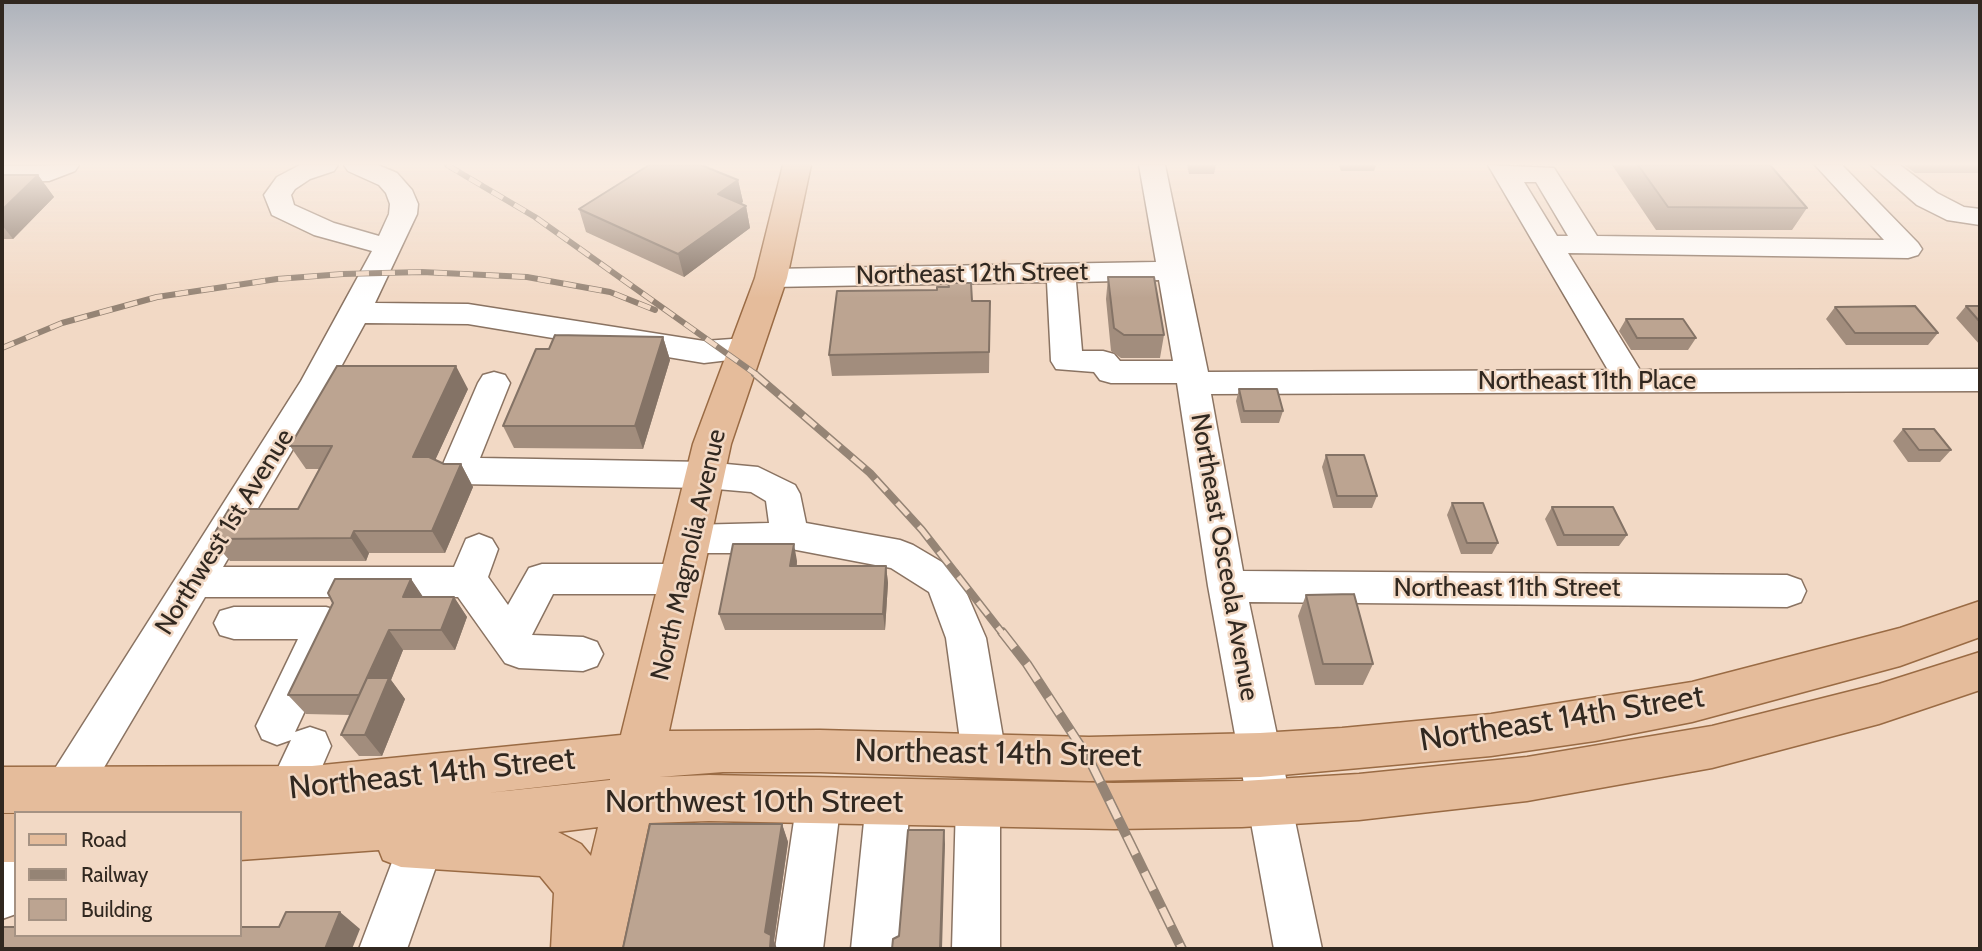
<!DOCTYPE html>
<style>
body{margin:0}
#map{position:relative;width:1982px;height:951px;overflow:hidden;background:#f2d9c5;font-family:Cabin,sans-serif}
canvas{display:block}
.frame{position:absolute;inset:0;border:4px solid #312820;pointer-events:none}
.legend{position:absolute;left:14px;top:811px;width:228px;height:126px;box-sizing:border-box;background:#f2d9c5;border:2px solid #a59283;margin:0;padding:9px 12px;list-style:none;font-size:21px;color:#312820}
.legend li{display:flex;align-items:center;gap:14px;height:35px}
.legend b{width:35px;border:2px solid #a59283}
</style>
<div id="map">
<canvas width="1982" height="951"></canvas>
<div class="frame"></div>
<ul class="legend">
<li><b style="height:9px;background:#e5bc9b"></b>Road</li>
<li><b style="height:9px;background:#958475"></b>Railway</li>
<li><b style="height:19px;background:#bca491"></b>Building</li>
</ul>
</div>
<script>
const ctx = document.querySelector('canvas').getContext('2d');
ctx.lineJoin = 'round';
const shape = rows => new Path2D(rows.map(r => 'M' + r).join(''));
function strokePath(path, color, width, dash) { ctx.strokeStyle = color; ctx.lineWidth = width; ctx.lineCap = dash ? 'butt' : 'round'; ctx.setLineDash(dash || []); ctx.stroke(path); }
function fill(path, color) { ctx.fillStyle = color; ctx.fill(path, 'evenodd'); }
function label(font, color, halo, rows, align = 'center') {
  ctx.font = font + ' Cabin,sans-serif'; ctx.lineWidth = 5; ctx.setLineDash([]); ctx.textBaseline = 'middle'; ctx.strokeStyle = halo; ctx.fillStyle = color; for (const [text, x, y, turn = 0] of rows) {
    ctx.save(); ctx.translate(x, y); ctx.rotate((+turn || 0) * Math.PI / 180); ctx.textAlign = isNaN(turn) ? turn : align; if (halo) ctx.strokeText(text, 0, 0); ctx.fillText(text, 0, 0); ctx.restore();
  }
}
const minor = shape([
 [79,165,75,171,49,181,2,182,2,166,79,165],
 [300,165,338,165,334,171,310,179,295,189,291,195,294,205,334,223,379,236,389,214,390,204,386,193,379,185,348,171,344,165,378,165,397,173,412,190,418,204,417,214,375,303,468,304,704,341,746,338,757,341,762,348,757,355,746,358,704,363,468,324,365,323,331,385,223,567,454,567,466,539,479,534,492,539,498,549,488,577,508,605,529,568,542,564,681,564,694,568,700,579,694,590,681,594,553,594,532,635,583,637,597,642,603,654,597,666,583,671,519,668,505,663,458,597,205,597,77,813,36,813,34,807,40,792,301,381,372,251,314,235,272,215,264,195,277,177,300,165],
 [1139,165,1165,165,1208,372,1608,370,1488,165,1554,168,1597,236,1884,240,1815,165,1842,165,1918,243,1922,249,1918,255,1908,258,1568,253,1640,370,1980,369,1980,391,1211,394,1243,571,1787,575,1801,580,1806,591,1801,602,1787,607,1249,602,1322,949,1274,949,1208,586,1177,383,1111,383,1100,380,1094,372,1056,369,1051,361,1047,282,771,287,761,284,756,278,761,272,771,269,1156,262,1139,165],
 [1524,182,1536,182,1568,236,1557,236,1524,182],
 [1159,280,1173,361,1120,361,1114,354,1103,351,1082,351,1076,282,1159,280],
 [1871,165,1900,165,1937,193,1964,207,1980,209,1980,225,1947,220,1917,205,1871,165],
 [494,372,505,375,510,383,480,458,705,462,758,467,795,485,800,494,806,523,900,540,913,545,957,571,986,638,1006,755,999,769,984,775,969,769,962,755,946,638,929,592,891,568,786,548,759,553,690,553,677,549,672,539,677,529,690,525,769,523,766,501,751,492,705,488,457,484,445,480,440,471,478,383,483,375,494,372],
 [234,607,326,607,340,611,346,623,295,732,310,727,325,732,331,746,306,804,290,810,274,804,268,789,291,740,277,745,262,739,256,726,298,639,234,639,220,635,214,623,220,611,234,607],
 [819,779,835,785,841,800,823,949,775,949,797,800,803,785,819,779],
 [888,781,904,787,910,802,899,949,851,949,866,802,872,787,888,781],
 [978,782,994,788,1000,803,1000,949,952,949,956,803,962,788,978,782],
 [421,822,437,828,444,844,407,949,359,949,405,828,421,822],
 [16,850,16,914,2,919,2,856,16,850]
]);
const major = shape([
 [783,165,811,165,787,278,731,444,669,731,820,730,1089,737,1260,733,1342,728,1491,714,1692,682,1900,628,1980,601,1980,637,1900,666,1692,722,1595,741,1491,756,1260,777,1089,781,820,772,723,772,659,777,709,775,1114,783,1242,781,1359,774,1527,757,1712,726,1879,684,1980,652,1980,690,1879,724,1712,768,1527,801,1359,820,1242,827,1114,829,709,821,649,823,622,949,551,949,554,893,540,876,401,867,383,860,379,850,240,860,238,813,243,812,2,813,2,767,312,766,621,735,693,444,755,278,783,165],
 [610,779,610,780,487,793,610,779],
 [598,827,591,856,581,844,558,832,598,827],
 [2,814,16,814,16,862,2,862,2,814]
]);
const railFar2 = shape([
 [447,165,535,217,757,375],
 [2,348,62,323,157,297,277,279,343,274,422,272,527,277,610,292,655,310]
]);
const railFar1 = shape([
 [755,374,870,473,922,530,1003,634]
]);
const rail = shape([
 [1002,632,1027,664,1089,759,1182,949]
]);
const wall = shape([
 [1187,165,1216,165,1214,174,1189,174],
 [1339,165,1376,165,1374,171,1341,171],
 [1612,165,1770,165,1807,208,1792,230,1656,230],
 [1904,165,1980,165,1980,173,1915,173],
 [2,175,38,175,54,197,13,239,2,239],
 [738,180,743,202,741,203,746,206,750,228,684,277,586,232,579,209],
 [1108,277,1164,335,1160,358,1121,358,1111,351,1106,299],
 [972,301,990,301,989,373,832,376,829,355],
 [1966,306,1980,306,1980,345,1956,318],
 [1835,307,1938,333,1928,345,1846,345,1826,319],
 [1626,319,1696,338,1688,350,1631,350,1619,331],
 [663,337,670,360,643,449,514,448,503,426],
 [468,389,435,460,444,464,461,464,473,487,445,553,369,553,366,561,230,561,211,539,298,509,320,469,306,469,290,446],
 [1239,389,1283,411,1279,423,1241,423,1236,401],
 [1903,429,1951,450,1940,462,1908,462,1893,441],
 [1326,455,1377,496,1372,508,1333,508,1322,467],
 [1452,503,1498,543,1492,554,1461,554,1447,515],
 [1552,507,1627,535,1619,546,1557,546,1545,519],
 [797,561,797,566,886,566,888,583,885,630,725,630,719,614],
 [411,579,423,597,454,597,467,617,455,650,403,650,391,680,405,699,382,756,359,756,341,735,350,715,306,714,288,695],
 [1306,595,1373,664,1363,685,1315,685,1298,616],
 [782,824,788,842,774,941,777,949,623,949,623,948]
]);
const shadedWall = shape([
 [38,175,54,197,13,239,2,225,2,210],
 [738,180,743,202,723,216,718,194],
 [746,206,750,228,684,277,678,254],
 [663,337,670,360,643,449,635,426],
 [456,366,468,389,426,480,413,457],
 [461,464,473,487,445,553,432,531],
 [354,531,369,553,366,561,351,538],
 [794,544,797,561,794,583,790,566],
 [886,566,888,583,885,630,883,614],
 [411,579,425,600,403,597],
 [454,597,467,617,455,650,441,630],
 [389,630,403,650,391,680,405,699,382,756,365,735,360,695],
 [782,824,788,842,774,941,777,949,770,949,765,932],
 [944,830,945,844,942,949,940,949],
 [340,912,360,929,352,949,325,949]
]);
const building = shape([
 [649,165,701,165,738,180,718,194,746,206,678,254,579,209,649,165],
 [1638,165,1770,165,1807,208,1668,207,1638,165],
 [2,175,38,175,2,210,2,175],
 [1108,277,1154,277,1164,335,1124,335,1114,328,1108,277],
 [948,283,971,283,972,301,990,301,989,352,829,355,837,291,937,290,937,287,949,287,948,283],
 [1915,306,1938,333,1855,333,1835,307,1915,306],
 [1966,306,1980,306,1980,322,1966,306],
 [1626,319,1683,319,1696,338,1637,338,1626,319],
 [555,335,663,337,635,426,503,426,536,349,549,349,555,335],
 [337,366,456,366,413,457,429,457,444,464,461,464,432,531,354,531,351,538,211,539,229,509,298,509,332,446,290,446,337,366],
 [1239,389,1277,389,1283,411,1244,411,1239,389],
 [1903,429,1934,429,1951,450,1919,450,1903,429],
 [1326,455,1364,455,1377,496,1337,496,1326,455],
 [1452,503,1483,503,1498,543,1467,543,1452,503],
 [1552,507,1613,507,1627,535,1564,535,1552,507],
 [733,544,794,544,790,566,886,566,883,614,719,614,733,544],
 [335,579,411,579,403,597,454,597,441,630,389,630,359,695,288,695,333,603,328,593,335,579],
 [1354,594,1373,664,1323,664,1306,595,1354,594],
 [367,678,389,678,365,735,341,735,367,678],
 [650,824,782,824,765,932,771,935,770,948,623,948,650,824],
 [908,830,944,830,940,949,892,949,893,939,899,936,908,830],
 [286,912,340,912,325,949,2,949,2,927,16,927,16,935,240,935,240,927,279,927,286,912]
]);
const streetNames = [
 ["Northeast 12th Street",972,274,-1],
 ["Northeast 11th Place",1587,381],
 ["Northwest 1st Avenue",225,532,-58],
 ["North Magnolia Avenue",689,555,-77],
 ["Northeast Osceola Avenue",1224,557,80],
 ["Northeast 11th Street",1507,588]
];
const nearStreetnames = [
 ["Northeast 14th Street",1562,719,-9],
 ["Northeast 14th Street",998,754,1],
 ["Northeast 14th Street",432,774,-6],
 ["Northwest 10th Street",754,803]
];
strokePath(minor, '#8a7362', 3);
strokePath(major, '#9a6b44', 3);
fill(minor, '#fff');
fill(major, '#e5bc9b');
strokePath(railFar2, '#958475', 6);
strokePath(railFar1, '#958475', 8);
strokePath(rail, '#958475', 10);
strokePath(railFar2, '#f2d9c5', 4.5, [13]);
strokePath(railFar1, '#f2d9c5', 5, [16]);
strokePath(rail, '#f2d9c5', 7, [20]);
fill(wall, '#a28d7d');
fill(shadedWall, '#847366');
fill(building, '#bca491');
strokePath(building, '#847366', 2);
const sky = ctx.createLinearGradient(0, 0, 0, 298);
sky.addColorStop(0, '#adb2bb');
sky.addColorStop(0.55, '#f9eee5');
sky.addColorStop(1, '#f9eee500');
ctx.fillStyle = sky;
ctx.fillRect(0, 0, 1982, 298);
label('26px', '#312820', '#f2d9c5', streetNames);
label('32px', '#312820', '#f2d9c5', nearStreetnames);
</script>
